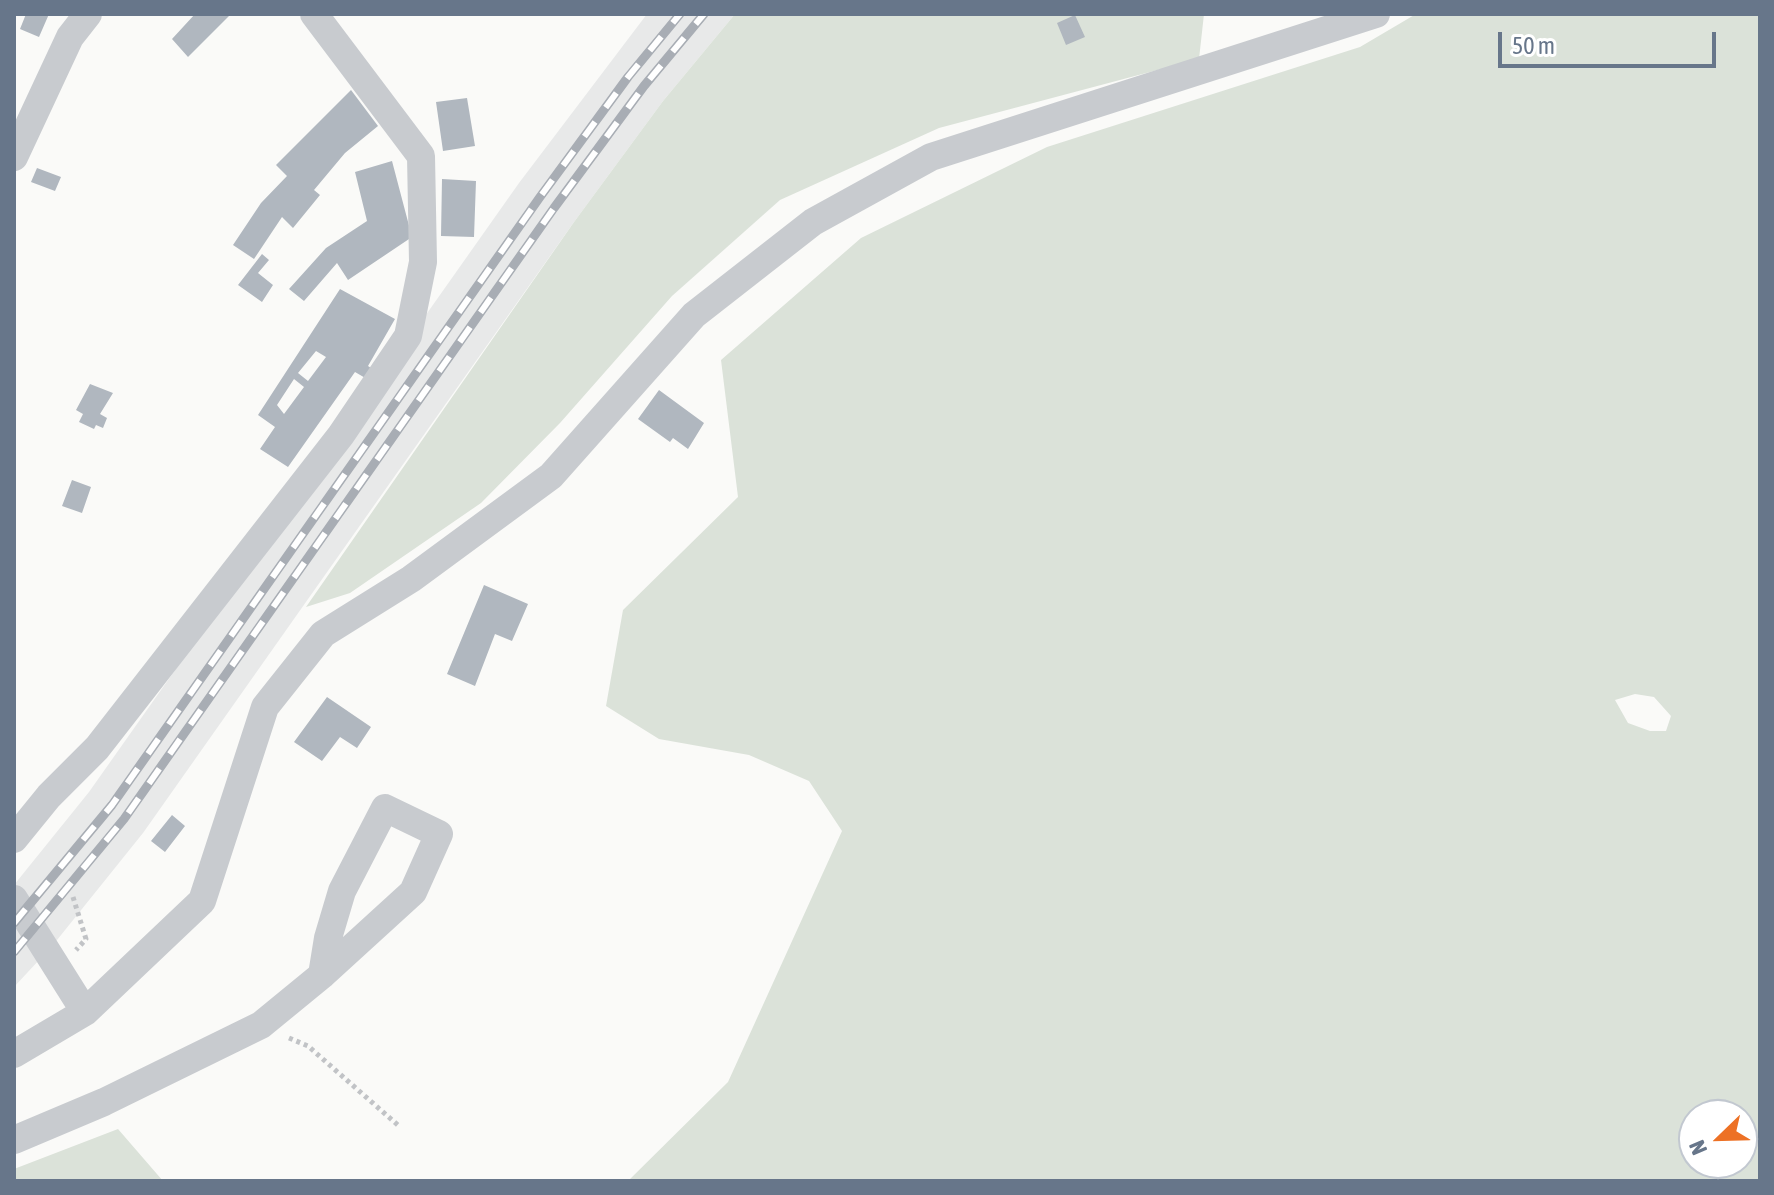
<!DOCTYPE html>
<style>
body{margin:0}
#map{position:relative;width:1774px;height:1195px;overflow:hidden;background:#fafaf8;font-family:"Asap Condensed",sans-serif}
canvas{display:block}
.frame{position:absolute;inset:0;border:16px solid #67768a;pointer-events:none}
.north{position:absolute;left:1678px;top:1099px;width:80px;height:80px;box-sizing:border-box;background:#fff;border:2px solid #c2c8d0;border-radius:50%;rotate:247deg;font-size:22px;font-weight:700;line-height:32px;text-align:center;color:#67768a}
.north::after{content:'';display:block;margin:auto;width:28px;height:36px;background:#ed7125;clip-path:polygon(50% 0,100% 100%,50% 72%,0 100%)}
.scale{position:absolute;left:1498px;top:32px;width:218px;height:36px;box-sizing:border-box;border:4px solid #67768a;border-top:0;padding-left:10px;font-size:24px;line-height:28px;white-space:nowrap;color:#67768a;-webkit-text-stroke:6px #fff;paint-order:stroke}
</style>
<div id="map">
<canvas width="1774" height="1195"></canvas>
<div class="frame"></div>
<div class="north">N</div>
<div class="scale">50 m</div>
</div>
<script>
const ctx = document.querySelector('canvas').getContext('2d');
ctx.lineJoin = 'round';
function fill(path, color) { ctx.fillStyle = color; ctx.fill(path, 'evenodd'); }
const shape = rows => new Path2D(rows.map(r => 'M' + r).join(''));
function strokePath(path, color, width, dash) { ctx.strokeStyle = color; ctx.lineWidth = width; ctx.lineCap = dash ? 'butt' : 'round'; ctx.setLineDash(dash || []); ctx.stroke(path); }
const built = shape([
 [647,14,735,14,663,101,574,222,143,833,53,945,14,987,14,885,89,792,519,183]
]);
const green = shape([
 [735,14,1204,14,1199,59,939,128,780,200,672,296,560,423,481,503,350,593,306,607,574,222,663,101],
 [1416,14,1760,14,1760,1181,628,1181,728,1082,842,831,809,781,749,755,659,739,606,706,623,610,738,497,721,360,861,238,1047,147,1360,47],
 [1635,694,1654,697,1671,716,1666,731,1650,731,1628,723,1615,700],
 [1742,1115,1742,1163,1694,1163,1694,1115],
 [118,1129,163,1181,14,1181,14,1169]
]);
const building = shape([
 [26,14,49,14,39,37,20,29],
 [195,14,231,14,188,57,172,39],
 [1075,15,1085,37,1066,45,1057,23],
 [351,90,378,126,345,153,314,190,320,195,293,228,282,217,254,259,233,245,261,203,287,176,276,165],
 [467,98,475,146,443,151,436,102],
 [392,161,412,237,348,280,337,263,304,301,289,289,326,248,367,221,355,172],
 [37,168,61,177,55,191,31,182],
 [442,179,476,181,474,237,441,236],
 [262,254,269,260,258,273,273,285,262,302,238,285],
 [340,289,395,319,368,366,374,370,367,379,355,372,288,467,260,449,275,427,258,415],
 [316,351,326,357,308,381,298,373],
 [294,379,304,387,284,414,277,405],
 [90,384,113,393,100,414,107,418,103,428,96,425,94,429,79,422,83,414,76,410],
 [659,390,704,423,688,449,673,438,670,442,638,419],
 [72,480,91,487,82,513,62,506],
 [484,585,528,604,512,641,495,634,475,686,447,674],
 [327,697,371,727,357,748,340,737,322,761,294,742],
 [172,815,185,826,165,852,151,841]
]);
const path = shape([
 [73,897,86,939,76,950],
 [289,1038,308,1046,400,1127]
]);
const minor = shape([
 [14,157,70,37,88,14],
 [14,839,49,796,97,748,341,435,408,336,423,262,421,156,314,14],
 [14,899,85,1012],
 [14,1054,85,1012,202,901,265,707,323,634,411,579,551,476,694,315,813,222,931,157,1376,14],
 [14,1140,104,1102,261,1025,322,975,413,892,439,834,385,808,342,891,328,938,322,975]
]);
const rail = shape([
 [14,923,112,805,540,197,628,77,680,14],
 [14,952,124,819,554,208,644,86,704,14]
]);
fill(built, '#e8e9e9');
fill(green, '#dbe2d9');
fill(building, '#b0b7bf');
strokePath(path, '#c1c3c6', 5, [4, 4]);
strokePath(minor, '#c8cbcf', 28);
strokePath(rail, '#a8adb4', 9);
strokePath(rail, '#fff', 6, [18]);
</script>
